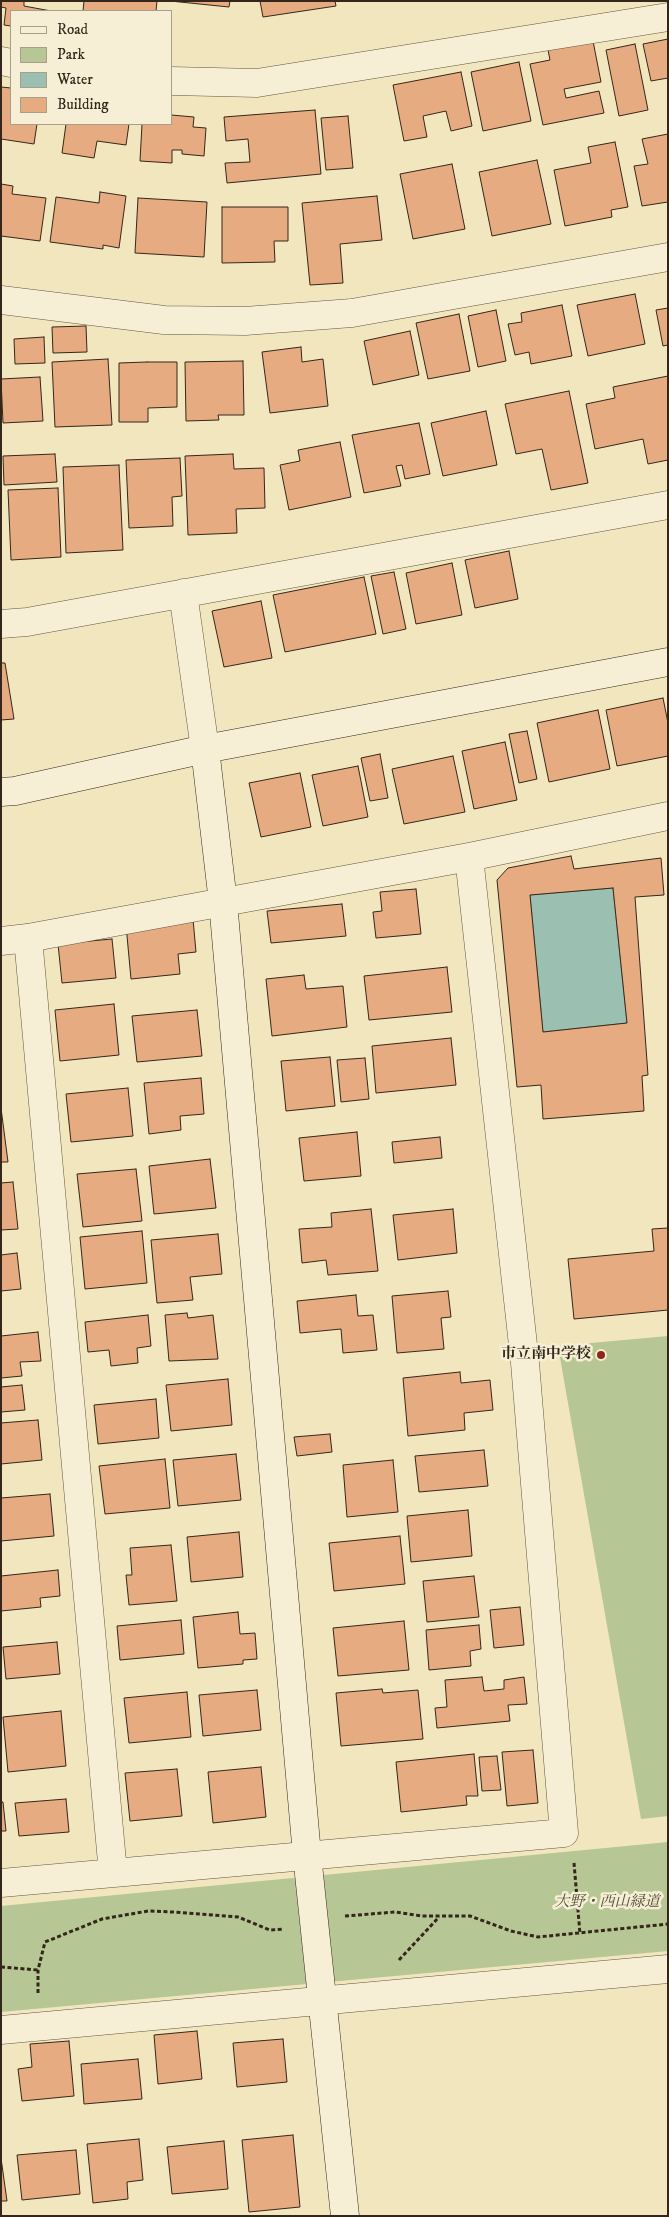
<!DOCTYPE html>
<meta charset="utf-8">
<style>
body{margin:0}
#map{position:relative;width:669px;height:2217px;overflow:hidden;background:#f1e6be;font-family:"IM FELL DW Pica",serif}
canvas{display:block}
.frame{position:absolute;inset:0;border:2px solid #34261a;pointer-events:none}
.legend{position:absolute;left:10px;top:10px;width:162px;height:115px;box-sizing:border-box;background:#f6efd5;border:1px solid #a89f8a;margin:0;padding:6px 9px;list-style:none;font-size:15px;color:#34261a}
.legend li{display:flex;align-items:center;gap:10px;height:25px}
.legend b{width:25px;border:1px solid #a89f8a}
</style>
<div id="map">
<canvas width="669" height="2217"></canvas>
<div class="frame"></div>
<ul class="legend">
<li><b style="height:6px;background:#f6efd5"></b>Road</li>
<li><b style="height:14px;background:#b6c694"></b>Park</li>
<li><b style="height:14px;background:#9bc0b1"></b>Water</li>
<li><b style="height:14px;background:#e7ab81"></b>Building</li>
</ul>
</div>
<script>
const ctx = document.querySelector('canvas').getContext('2d');
ctx.lineJoin = 'round';
function fill(path, color) { ctx.fillStyle = color; ctx.fill(path, 'evenodd'); }
const shape = rows => new Path2D(rows.map(r => 'M' + r).join(''));
function strokePath(path, color, width, dash) { ctx.strokeStyle = color; ctx.lineWidth = width; ctx.lineCap = dash ? 'butt' : 'round'; ctx.setLineDash(dash || []); ctx.stroke(path); }
function label(font, color, halo, rows, align = 'center') {
  ctx.font = font + ' "IM FELL DW Pica","Noto Serif JP",serif'; ctx.lineWidth = 5; ctx.setLineDash([]); ctx.textBaseline = 'middle'; ctx.strokeStyle = halo; ctx.fillStyle = color; for (const [text, x, y, turn = 0] of rows) {
    ctx.save(); ctx.translate(x, y); ctx.rotate((+turn || 0) * Math.PI / 180); ctx.textAlign = isNaN(turn) ? turn : align; if (halo) ctx.strokeText(text, 0, 0); ctx.fillText(text, 0, 0); ctx.restore();
  }
}
const green = shape([
 [668,1336,668,1816,641,1819,558,1346],
 [668,1842,668,1951,1,2012,1,1906]
]);
const water = shape([
 [613,888,627,1023,543,1032,530,895,613,888]
]);
const building = shape([
 [1,1,24,1,24,6,51,11,11,11,11,26,4,25,6,8,1,7,1,1],
 [84,1,157,1,156,11,83,11,84,1],
 [170,1,230,1,229,7,170,1],
 [260,1,335,1,336,6,263,17,260,1],
 [668,39,668,78,651,81,643,44,668,39],
 [593,41,601,82,564,89,566,98,599,91,604,113,543,125,530,64,550,60,548,50,593,41],
 [635,44,648,110,619,116,606,50,635,44],
 [519,62,531,121,483,131,471,72,519,62],
 [461,72,472,126,451,131,446,111,423,116,427,137,404,141,393,85,461,72],
 [1,87,11,88,11,124,37,124,34,144,1,139,1,87],
 [315,110,321,174,227,183,225,163,250,162,248,139,226,141,224,117,315,110],
 [171,115,194,117,193,127,206,128,204,156,182,154,182,150,172,150,172,163,140,161,142,124,171,124,171,115],
 [348,116,353,168,326,170,321,118,348,116],
 [66,124,129,124,126,145,97,141,94,158,62,153,66,124],
 [668,134,668,202,642,206,634,166,648,164,642,139,668,134],
 [615,142,628,207,611,210,612,217,565,226,554,170,591,163,588,147,615,142],
 [537,160,551,224,492,236,479,172,537,160],
 [452,164,465,229,413,239,400,174,452,164],
 [1,184,13,186,12,194,46,198,40,241,1,236,1,184],
 [100,192,126,196,119,248,103,245,103,249,50,242,56,197,99,203,100,192],
 [377,196,382,240,340,244,343,283,310,285,302,203,377,196],
 [138,198,207,202,204,257,135,253,138,198],
 [222,207,288,207,288,241,274,241,275,262,222,263,222,207],
 [635,294,645,344,588,356,577,305,635,294],
 [562,305,572,356,531,364,529,352,515,355,508,324,522,322,521,313,562,305],
 [668,308,668,345,663,346,656,310,668,308],
 [496,310,506,361,478,367,468,316,496,310],
 [459,314,470,371,428,379,416,323,459,314],
 [86,326,87,352,53,353,52,327,86,326],
 [410,331,419,375,373,385,364,341,410,331],
 [44,337,45,363,15,364,14,339,44,337],
 [301,347,302,362,323,359,328,406,270,413,262,352,301,347],
 [108,359,112,425,55,427,52,362,108,359],
 [243,361,244,415,218,415,219,420,186,421,185,362,243,361],
 [147,362,177,362,177,407,148,408,148,422,119,422,119,363,147,362],
 [668,376,668,460,648,464,643,439,595,449,586,404,615,398,613,387,668,376],
 [40,377,43,421,3,423,1,379,40,377],
 [569,391,588,483,551,490,542,449,516,454,505,404,569,391],
 [486,411,497,465,443,476,431,423,486,411],
 [419,423,430,474,405,479,402,465,396,466,401,486,364,493,352,435,419,423],
 [340,442,351,497,289,510,280,465,300,461,298,450,340,442],
 [55,454,57,482,4,485,3,456,55,454],
 [233,454,234,469,264,468,265,508,236,509,237,533,188,535,185,456,233,454],
 [180,458,182,496,172,497,173,526,129,528,126,460,180,458],
 [119,465,123,550,66,553,63,467,119,465],
 [58,488,61,557,11,560,8,490,58,488],
 [509,551,518,599,475,608,465,560,509,551],
 [452,563,462,615,416,624,406,573,452,563],
 [394,572,406,629,383,634,371,576,394,572],
 [364,577,376,634,285,652,273,595,364,577],
 [261,601,272,658,224,667,212,611,261,601],
 [1,663,5,663,14,719,1,720,1,663],
 [663,698,668,723,668,756,617,766,606,710,663,698],
 [598,710,610,769,549,782,537,723,598,710],
 [527,731,537,779,519,783,509,734,527,731],
 [505,742,517,800,474,809,462,751,505,742],
 [380,754,388,798,370,801,361,758,380,754],
 [453,756,465,812,404,824,392,769,453,756],
 [358,766,368,817,323,826,312,775,358,766],
 [300,773,311,827,261,837,249,783,300,773],
 [571,856,574,869,661,858,664,895,635,897,648,1075,642,1076,644,1111,543,1119,541,1085,517,1087,497,880,508,868,571,856],
 [613,888,627,1023,543,1032,530,895,613,888],
 [416,889,421,934,376,938,373,912,382,911,380,892,416,889],
 [342,904,346,936,271,943,267,911,342,904],
 [193,919,196,952,178,954,180,974,131,979,126,925,193,919],
 [112,939,116,978,62,983,58,944,112,939],
 [447,967,452,1012,369,1020,364,976,447,967],
 [304,975,306,989,343,986,347,1027,272,1036,266,979,304,975],
 [114,1004,119,1055,60,1061,55,1010,114,1004],
 [197,1010,202,1056,137,1062,132,1016,197,1010],
 [451,1038,456,1085,376,1093,372,1046,451,1038],
 [330,1057,335,1106,286,1111,281,1061,330,1057],
 [365,1058,369,1099,341,1102,337,1060,365,1058],
 [201,1078,204,1114,180,1116,181,1130,149,1134,144,1083,201,1078],
 [128,1088,133,1136,71,1142,66,1094,128,1088],
 [1,1108,8,1162,1,1162,1,1108],
 [357,1132,361,1176,304,1181,299,1138,357,1132],
 [440,1137,442,1158,394,1163,392,1142,440,1137],
 [210,1159,216,1208,154,1214,149,1166,210,1159],
 [136,1169,142,1221,83,1227,77,1174,136,1169],
 [13,1182,18,1229,1,1230,1,1183,13,1182],
 [371,1209,378,1271,328,1275,326,1260,302,1263,299,1229,332,1227,331,1213,371,1209],
 [453,1209,457,1253,398,1260,393,1215,453,1209],
 [668,1228,668,1310,574,1319,568,1259,654,1251,652,1229,668,1228],
 [142,1231,147,1283,85,1289,80,1237,142,1231],
 [218,1234,222,1274,190,1277,193,1300,157,1303,151,1240,218,1234],
 [17,1253,21,1289,1,1291,1,1255,17,1253],
 [448,1291,451,1317,441,1318,444,1349,397,1353,392,1296,448,1291],
 [356,1295,358,1316,373,1315,377,1350,343,1353,341,1329,300,1333,297,1301,356,1295],
 [187,1313,188,1318,213,1315,218,1359,169,1361,165,1315,187,1313],
 [148,1315,151,1346,137,1348,138,1363,111,1366,109,1350,88,1352,85,1322,148,1315],
 [38,1332,41,1361,20,1362,22,1376,1,1378,1,1336,38,1332],
 [460,1372,461,1383,490,1380,493,1410,464,1413,465,1430,408,1436,403,1378,460,1372],
 [228,1379,232,1425,171,1431,166,1385,228,1379],
 [22,1385,25,1410,1,1412,1,1387,22,1385],
 [156,1399,159,1438,98,1444,94,1405,156,1399],
 [38,1420,42,1460,1,1464,1,1423,38,1420],
 [330,1434,332,1452,297,1456,294,1437,330,1434],
 [484,1450,488,1486,419,1492,415,1456,484,1450],
 [236,1454,241,1500,178,1506,173,1460,236,1454],
 [165,1459,170,1508,105,1514,99,1466,165,1459],
 [393,1460,398,1512,347,1517,343,1465,393,1460],
 [50,1494,54,1536,1,1541,1,1498,50,1494],
 [468,1510,472,1556,411,1562,407,1516,468,1510],
 [239,1532,243,1577,191,1582,187,1537,239,1532],
 [400,1536,405,1584,334,1591,329,1543,400,1536],
 [171,1545,177,1601,129,1605,126,1575,132,1575,130,1548,171,1545],
 [58,1570,60,1596,40,1598,41,1607,1,1611,1,1576,58,1570],
 [474,1576,479,1617,427,1622,423,1581,474,1576],
 [520,1607,524,1645,494,1648,490,1610,520,1607],
 [238,1612,240,1634,255,1633,257,1659,243,1660,243,1664,198,1668,193,1617,238,1612],
 [181,1620,184,1654,120,1660,117,1626,181,1620],
 [404,1621,409,1670,338,1676,333,1628,404,1621],
 [479,1625,481,1649,470,1651,471,1666,429,1670,426,1630,479,1625],
 [57,1642,60,1674,6,1679,3,1647,57,1642],
 [482,1677,484,1691,504,1689,504,1680,524,1677,527,1704,508,1705,510,1721,437,1728,435,1708,447,1707,445,1680,482,1677],
 [382,1689,383,1693,418,1690,423,1739,341,1746,336,1693,382,1689],
 [257,1690,261,1730,203,1736,199,1695,257,1690],
 [187,1692,191,1737,129,1743,124,1698,187,1692],
 [61,1711,66,1766,8,1772,3,1717,61,1711],
 [533,1750,538,1803,507,1806,502,1752,533,1750],
 [474,1754,478,1796,466,1796,467,1805,401,1812,396,1762,474,1754],
 [497,1756,501,1790,482,1791,479,1757,497,1756],
 [261,1767,266,1817,213,1823,208,1772,261,1767],
 [177,1769,182,1816,130,1821,125,1773,177,1769],
 [66,1799,69,1832,19,1836,15,1803,66,1799],
 [1,1802,3,1802,6,1831,1,1831,1,1802],
 [197,2031,202,2079,158,2084,154,2035,197,2031],
 [283,2039,287,2082,237,2087,233,2043,283,2039],
 [69,2041,74,2096,22,2101,18,2069,32,2067,30,2044,69,2041],
 [138,2059,142,2099,84,2104,81,2064,138,2059],
 [293,2135,300,2207,249,2212,242,2140,293,2135],
 [139,2139,143,2180,127,2182,128,2199,93,2203,87,2144,139,2139],
 [224,2141,228,2189,172,2194,167,2147,224,2141],
 [76,2150,80,2194,22,2200,17,2155,76,2150],
 [1,2158,7,2201,1,2201,1,2158]
]);
const path = shape([
 [574,1863,580,1934],
 [345,1916,395,1912,422,1916,470,1916,511,1931,538,1937,668,1924],
 [399,1960,439,1917],
 [1,1967,38,1970],
 [38,1993,38,1970,45,1942,102,1919,148,1911,173,1912,238,1917,270,1930,284,1929]
]);
const street = shape([
 [1,61,11,63],
 [171,81,257,83,668,17],
 [1,300,164,320,245,321,352,313,668,257],
 [183,593,205,749],
 [1,624,27,622,668,505],
 [28,938,113,1873],
 [1,941,28,938,469,857,668,816],
 [1,1883,564,1833,525,1363,469,857],
 [1,2030,668,1969]
]);
const secondary = shape([
 [205,749,223,902,307,1855,345,2216],
 [1,792,15,791,205,749,668,662]
]);
const markers = [
 [601,1355,5,"#8f2418"]
];
const poiNames = [
 ["市立南中学校",591,1355]
];
const parkNames = [
 ["大野・西山緑道",607,1903]
];
fill(green, '#b6c694');
fill(water, '#9bc0b1');
strokePath(water, '#728275', 1);
fill(building, '#e7ab81');
strokePath(building, '#34261a', 1);
strokePath(street, '#635643', 29);
strokePath(secondary, '#34261a', 29);
strokePath(path, '#34261a', 3, [4, 2.5]);
strokePath(street, '#f6efd5', 28);
strokePath(secondary, '#f6efd5', 28);
for (const [x, y, r, color] of markers) { const dot = new Path2D(); dot.arc(x, y, r, 0, 2 * Math.PI); ctx.fillStyle = color; ctx.fill(dot); strokePath(dot, '#f6efd5', 2); }
label('bold 15px', '#34261a', '#f6efd5', poiNames, 'right');
label('italic 15px', '#544e38', '#f6efd5', parkNames);
</script>
